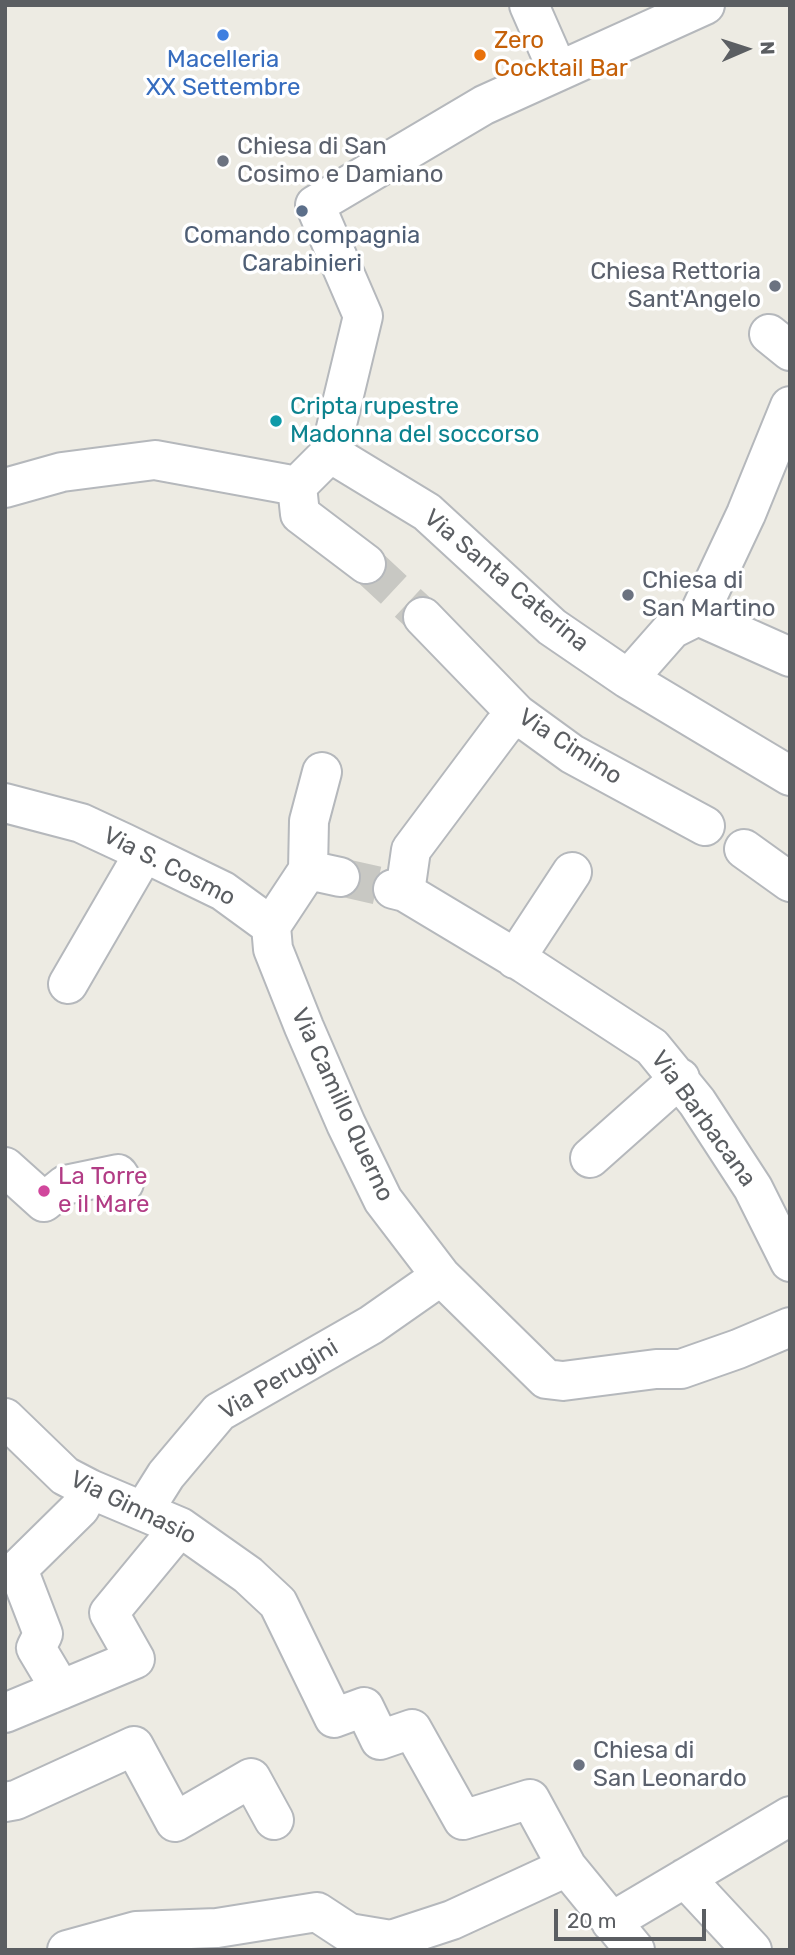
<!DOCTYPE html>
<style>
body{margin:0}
#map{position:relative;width:795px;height:1955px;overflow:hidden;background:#edebe3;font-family:Rubik,sans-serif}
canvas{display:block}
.frame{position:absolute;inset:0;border:7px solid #5b5e62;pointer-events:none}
.north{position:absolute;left:711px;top:14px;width:70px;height:70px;-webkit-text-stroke:5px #fff;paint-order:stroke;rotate:87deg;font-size:19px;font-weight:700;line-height:28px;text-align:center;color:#5b5e62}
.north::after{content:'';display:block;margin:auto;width:24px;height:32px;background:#5b5e62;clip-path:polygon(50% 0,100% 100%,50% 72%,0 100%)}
.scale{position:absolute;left:554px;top:1909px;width:152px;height:32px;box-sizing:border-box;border:4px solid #5b5e62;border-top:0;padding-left:9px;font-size:21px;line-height:24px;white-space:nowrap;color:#5b5e62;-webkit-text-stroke:5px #fff;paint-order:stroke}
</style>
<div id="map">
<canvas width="795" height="1955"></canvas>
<div class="frame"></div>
<div class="north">N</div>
<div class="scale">20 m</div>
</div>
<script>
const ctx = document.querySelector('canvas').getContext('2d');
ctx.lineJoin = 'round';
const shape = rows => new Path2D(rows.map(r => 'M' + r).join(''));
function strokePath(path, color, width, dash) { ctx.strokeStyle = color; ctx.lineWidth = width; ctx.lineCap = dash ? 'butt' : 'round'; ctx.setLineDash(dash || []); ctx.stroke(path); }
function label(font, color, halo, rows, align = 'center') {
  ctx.font = font + ' Rubik,sans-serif'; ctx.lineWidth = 7; ctx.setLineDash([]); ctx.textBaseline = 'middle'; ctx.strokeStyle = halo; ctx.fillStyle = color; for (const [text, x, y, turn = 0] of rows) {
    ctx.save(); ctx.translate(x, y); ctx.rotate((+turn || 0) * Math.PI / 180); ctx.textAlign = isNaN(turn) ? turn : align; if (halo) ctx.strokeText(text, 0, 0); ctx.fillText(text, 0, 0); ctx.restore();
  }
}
const minorTunnel = shape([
 [366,564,423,617],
 [340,877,393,889]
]);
const minor = shape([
 [529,5,558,71],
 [769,334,790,351],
 [330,453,427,512,552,627,628,679,790,776],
 [297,486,330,453,363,316,315,205,484,105,705,5],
 [297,486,300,514,366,564],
 [5,488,62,472,155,460,297,486],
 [698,616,790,657],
 [423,617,517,714,572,754,705,826],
 [628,679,672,629,698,616,746,514,790,406],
 [5,803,81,823,124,843,223,891,271,926,308,870,340,877],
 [744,849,790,882],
 [308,870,309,821,322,772],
 [393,889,405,892,525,964,652,1047,697,1102,753,1188,790,1262],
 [405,892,411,850,503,727,517,714],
 [271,926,273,949,304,1027,346,1124,383,1200,441,1276,546,1379,563,1381,656,1369,681,1369,738,1349,790,1327],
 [515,959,572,872],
 [68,984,144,853],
 [590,1158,680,1078],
 [5,1167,44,1202,65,1185,118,1174,124,1183],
 [5,1418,65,1476,90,1489,180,1527,248,1575,278,1603,334,1718,364,1707,380,1740,412,1729,463,1820,530,1799,567,1867,635,1950],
 [144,1510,166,1475,219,1412,371,1325,441,1276],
 [61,1690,36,1648,43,1634,18,1569,80,1508,90,1489],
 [5,1713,135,1659,109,1613,180,1527],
 [5,1802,16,1800,134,1746,175,1822,251,1778,274,1820],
 [685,1878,752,1950],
 [611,1922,790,1816],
 [67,1950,136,1931,217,1928,317,1912,349,1933,391,1940,452,1920,567,1867]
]);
const markers = [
 [223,35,7,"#3f7fe0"],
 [480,55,7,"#e8710a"],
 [223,161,7,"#6b7280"],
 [302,211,7,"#5c6f8a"],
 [775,286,7,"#6b7280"],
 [276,421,7,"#0f9aa8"],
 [628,595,7,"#6b7280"],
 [44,1191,7,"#d1479c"],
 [579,1765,7,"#6b7280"]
];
const foodNames = [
 ["Zero",494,41],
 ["Cocktail Bar",494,69]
];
const shopNames = [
 ["Macelleria",223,60],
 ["XX Settembre",223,88]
];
const worshipNames = [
 ["Chiesa di San",237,147],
 ["Cosimo e Damiano",237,175],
 ["Chiesa Rettoria",761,272,"right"],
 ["Sant'Angelo",761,300,"right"],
 ["Chiesa di",642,581],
 ["San Martino",642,609],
 ["Chiesa di",593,1751],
 ["San Leonardo",593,1779]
];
const serviceNames = [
 ["Comando compagnia",302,236],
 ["Carabinieri",302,264]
];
const cultureNames = [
 ["Cripta rupestre",290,407],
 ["Madonna del soccorso",290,435]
];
const streetNames = [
 ["Via Santa Caterina",506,581,40],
 ["Via Cimino",570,747,33],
 ["Via S. Cosmo",169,867,27],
 ["Via Camillo Querno",342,1105,65],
 ["Via Barbacana",703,1119,54],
 ["Via Perugini",279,1380,-31],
 ["Via Ginnasio",133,1508,26]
];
const hotelNames = [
 ["La Torre",58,1177],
 ["e il Mare",58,1205]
];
strokePath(minorTunnel, '#c8c8c3', 38, [38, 19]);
strokePath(minor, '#b5b8bc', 42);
strokePath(minor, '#fff', 38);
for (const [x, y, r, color] of markers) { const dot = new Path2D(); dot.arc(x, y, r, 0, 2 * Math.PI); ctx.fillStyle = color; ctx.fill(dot); strokePath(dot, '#fff', 2.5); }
label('24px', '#c56008', '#fff', foodNames, 'left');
label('24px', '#366cbe', '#fff', shopNames);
label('24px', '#5b616d', '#fff', worshipNames, 'left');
label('24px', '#4e5e75', '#fff', serviceNames);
label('24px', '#0d838f', '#fff', cultureNames, 'left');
label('24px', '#5b5e62', '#fff', streetNames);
label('24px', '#b23c85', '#fff', hotelNames, 'left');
</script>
